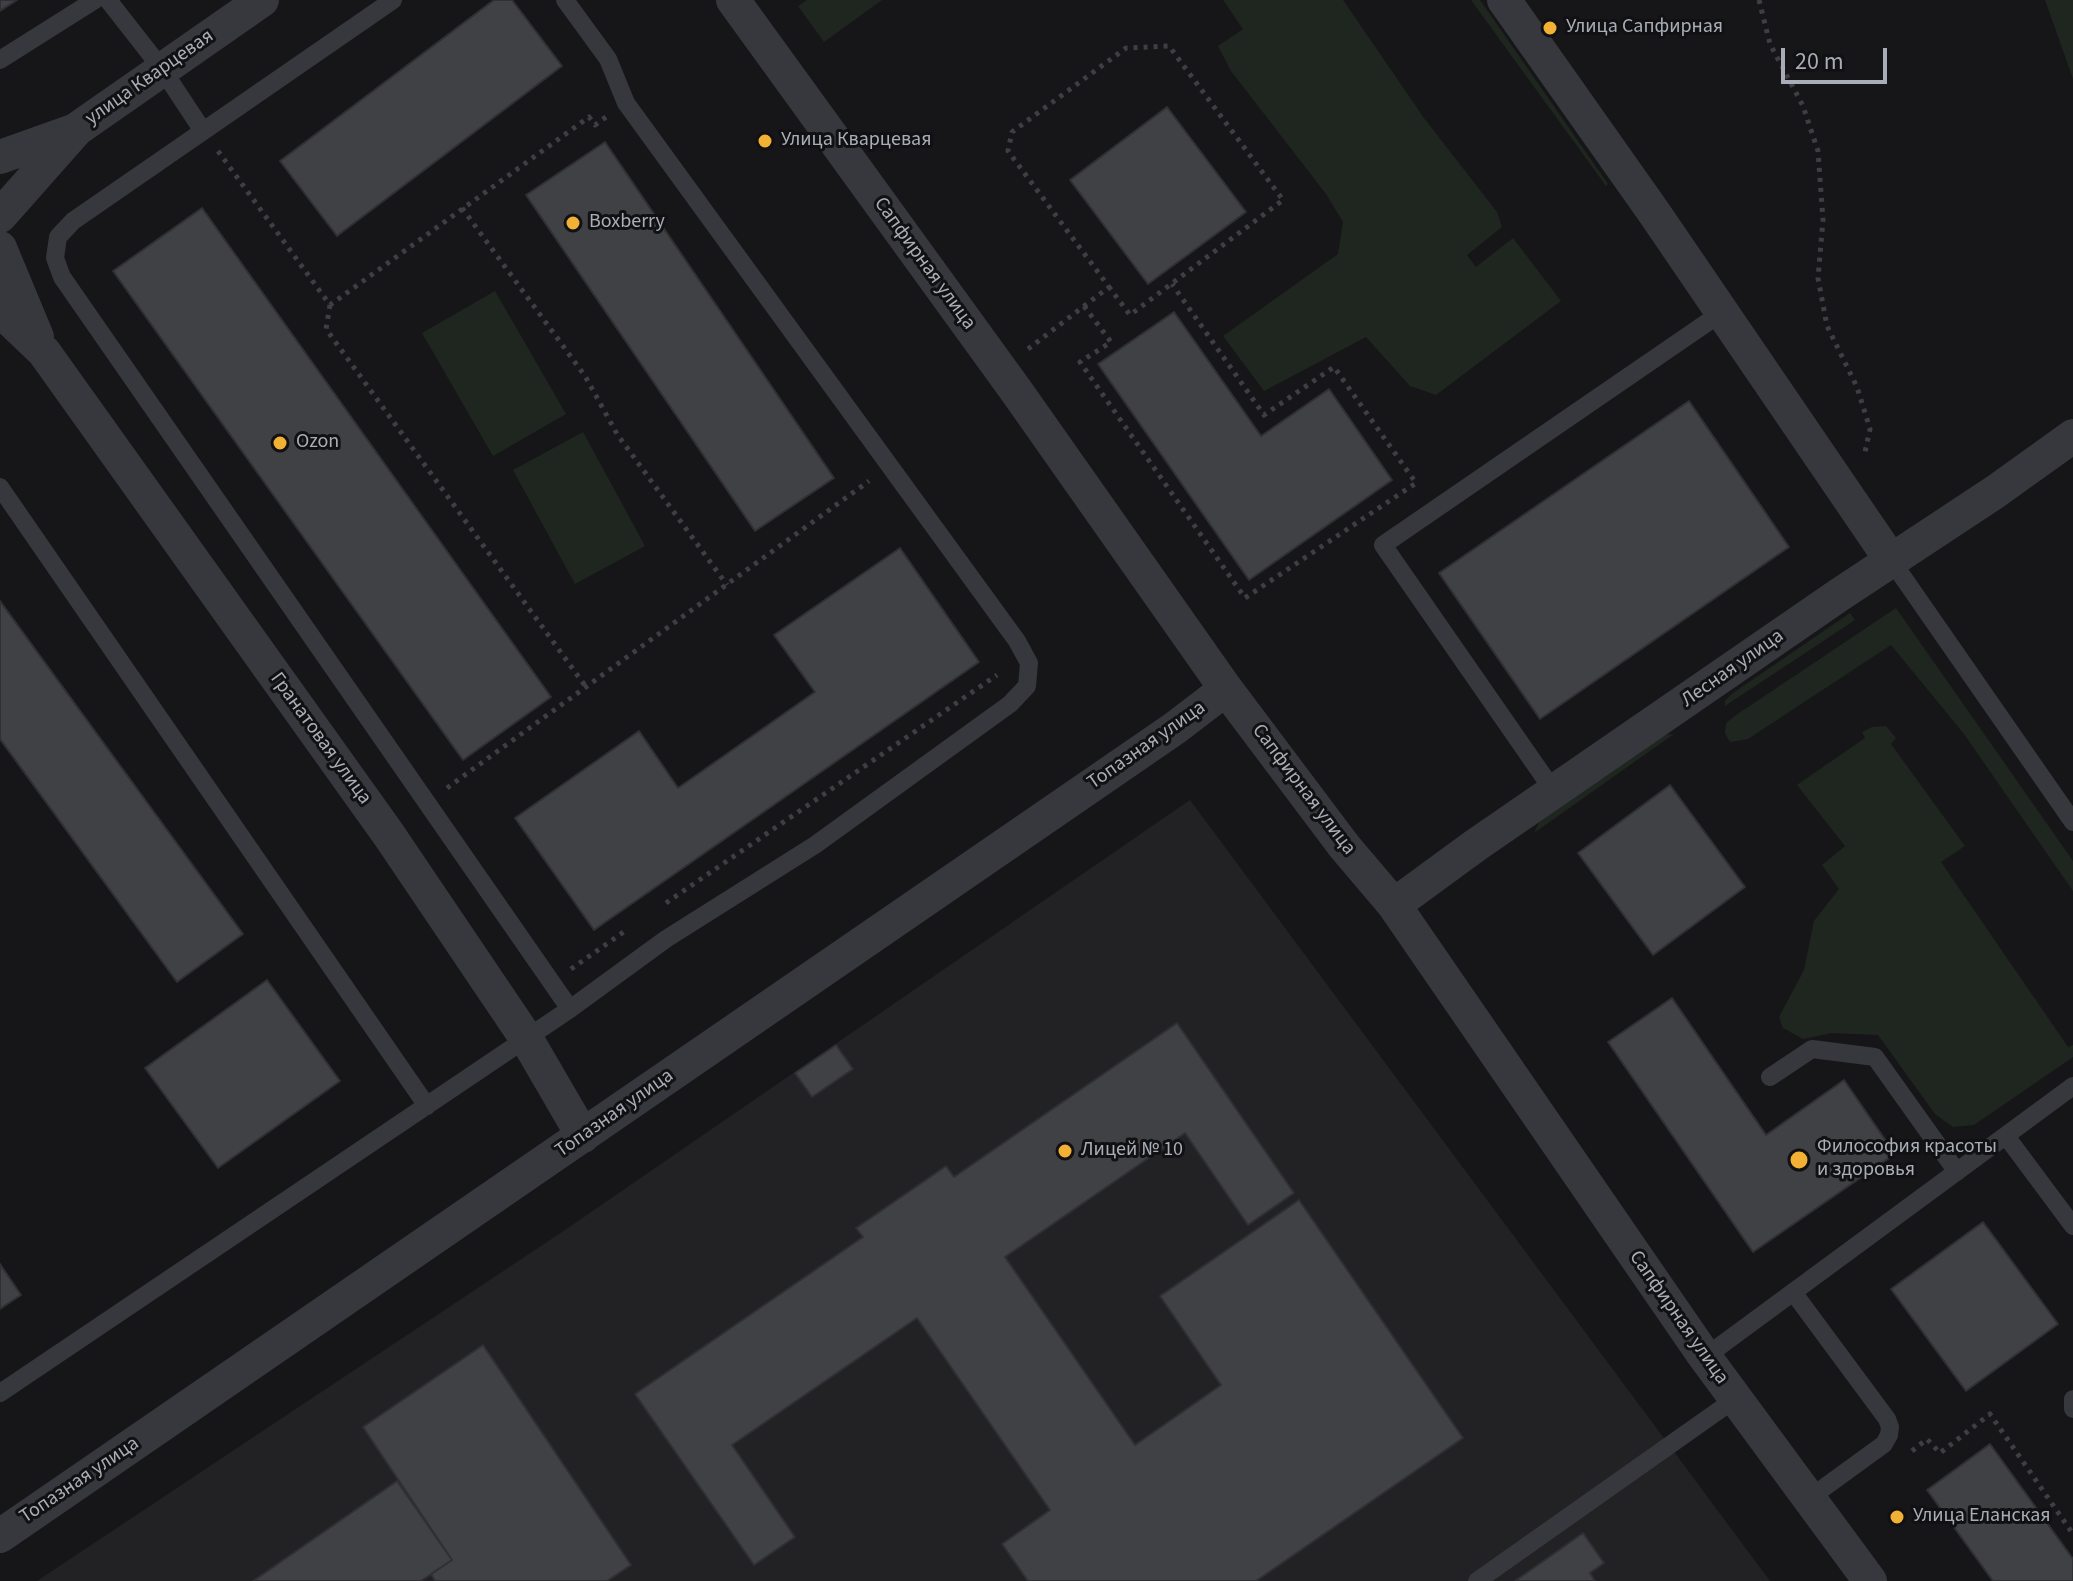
<!DOCTYPE html>
<meta charset="utf-8">
<style>
body{margin:0}
#map{position:relative;width:2073px;height:1581px;overflow:hidden;background:#161618;font-family:"Source Sans 3",sans-serif}
canvas{display:block}
.scale{position:absolute;left:1781px;top:48px;width:106px;height:36px;box-sizing:border-box;border:4px solid #a8adb8;border-top:0;padding-left:10px;font-size:24px;line-height:28px;white-space:nowrap;color:#a8adb8;-webkit-text-stroke:6px #111113;paint-order:stroke}
</style>
<div id="map">
<canvas width="2073" height="1581"></canvas>
<div class="scale">20 m</div>
</div>
<script>
const ctx = document.querySelector('canvas').getContext('2d');
ctx.lineJoin = 'round';
function fill(path, color) { ctx.fillStyle = color; ctx.fill(path, 'evenodd'); }
const shape = rows => new Path2D(rows.map(r => 'M' + r).join(''));
function strokePath(path, color, width, dash) { ctx.strokeStyle = color; ctx.lineWidth = width; ctx.lineCap = dash ? 'butt' : 'round'; ctx.setLineDash(dash || []); ctx.stroke(path); }
function label(font, color, halo, rows, align = 'center') {
  ctx.font = font + ' "Source Sans 3",sans-serif'; ctx.lineWidth = 6; ctx.setLineDash([]); ctx.textBaseline = 'middle'; ctx.strokeStyle = halo; ctx.fillStyle = color; for (const [text, x, y, turn = 0] of rows) {
    ctx.save(); ctx.translate(x, y); ctx.rotate((+turn || 0) * Math.PI / 180); ctx.textAlign = isNaN(turn) ? turn : align; if (halo) ctx.strokeText(text, 0, 0); ctx.fillText(text, 0, 0); ctx.restore();
  }
}
const built = shape([
 [1190,800,1770,1581,37,1581,565,1230]
]);
const green = shape([
 [807,0,882,0,824,42,798,6],
 [1223,0,1343,0,1424,118,1497,212,1502,227,1467,255,1476,267,1513,238,1561,301,1436,395,1410,386,1366,337,1264,391,1223,336,1338,254,1343,222,1326,194,1231,71,1218,46,1243,29],
 [1471,0,1480,0,1608,184,1606,186],
 [2045,0,2073,0,2073,79],
 [495,291,566,414,493,456,422,333],
 [583,432,645,546,575,584,513,470],
 [1896,608,2073,861,2073,891,1964,734,1891,645,1748,739,1731,742,1728,739,1725,733,1726,723,1736,715],
 [1850,613,1855,620,1725,706,1725,701,1733,693],
 [1886,726,1896,738,1891,744,1965,846,1941,862,2068,1047,2073,1045,2073,1057,1974,1125,1953,1127,1935,1114,1878,1035,1832,1033,1803,1039,1783,1028,1779,1017,1804,970,1814,921,1839,889,1822,865,1845,846,1797,785,1865,738,1862,732,1872,727],
 [1674,734,1534,833,1541,818,1660,735]
]);
const building = shape([
 [0,0,17,0,0,11,0,0],
 [494,0,512,0,562,66,337,236,280,161,494,0],
 [1167,107,1246,212,1148,284,1070,180,1167,107],
 [605,142,834,478,755,531,526,195,605,142],
 [202,208,551,697,463,760,113,271,202,208],
 [1174,312,1261,436,1329,389,1392,480,1249,580,1098,364,1174,312],
 [1689,401,1789,547,1540,719,1439,573,1689,401],
 [900,548,979,662,594,930,515,818,639,731,678,788,815,692,774,635,900,548],
 [0,601,243,934,177,982,0,739,0,601],
 [1670,785,1745,887,1653,955,1578,853,1670,785],
 [267,980,340,1081,218,1168,145,1068,267,980],
 [1672,998,1766,1135,1844,1080,1895,1154,1753,1252,1608,1042,1672,998],
 [1177,1023,1294,1193,1248,1225,1185,1133,1005,1257,1135,1445,1221,1385,1160,1296,1299,1200,1463,1438,1256,1581,1028,1581,1002,1544,1050,1510,917,1318,732,1445,795,1537,754,1565,635,1394,863,1237,856,1228,946,1166,954,1177,1177,1023],
 [836,1045,853,1069,812,1097,795,1073,836,1045],
 [1983,1222,2058,1324,1966,1391,1891,1289,1983,1222],
 [0,1264,21,1295,0,1309,0,1264],
 [483,1345,631,1565,607,1581,435,1581,431,1574,452,1560,363,1427,483,1345],
 [1990,1444,2073,1559,2073,1581,1993,1581,1927,1490,1990,1444],
 [397,1481,452,1560,421,1581,253,1581,397,1481],
 [1583,1533,1604,1563,1590,1573,1595,1581,1515,1581,1583,1533]
]);
const path = shape([
 [1759,0,1770,44,1803,106,1818,151,1823,220,1818,278,1827,326,1857,387,1870,429,1865,452,1862,455],
 [218,151,330,305,589,117,595,125,606,117],
 [462,208,585,376,617,434,727,585],
 [330,305,326,329,586,687],
 [1084,306,1111,342,1080,362,1245,598,1416,483,1334,367,1264,415,1172,284],
 [1028,349,1109,287,1008,151,1012,132,1126,48,1169,46,1283,200,1130,315,1109,287],
 [447,788,869,481],
 [666,903,997,675],
 [571,969,625,931],
 [1912,1451,1927,1439,1940,1453,1990,1414,2073,1534]
]);
const service = shape([
 [108,0,162,69,203,131],
 [393,0,73,221,58,237,55,258,62,277,570,1009],
 [0,60,95,0],
 [0,487,427,1106],
 [1891,560,2073,822],
 [1555,793,1383,545,1721,313],
 [1770,1077,1812,1049,1875,1057,1957,1172],
 [2006,1136,2073,1226],
 [1793,1292,1887,1419,1890,1427,1889,1435,1884,1444,1807,1500],
 [1705,1357,2073,1086],
 [0,1393,570,1009,666,939,815,845,1010,704,1027,686,1029,663,1017,641,626,103,608,59,565,0],
 [2073,1399,2073,1409],
 [1477,1581,1735,1399]
]);
const minor = shape([
 [733,0,1017,392,1226,689,1344,846,1394,905,1705,1357,1870,1581],
 [1504,0,1655,214,1891,560],
 [0,157,73,131],
 [0,216,77,129,262,0],
 [0,248,37,337],
 [0,310,44,352,389,835,526,1038,583,1136],
 [1394,905,1476,845,1839,595,1995,492,2073,436],
 [0,1536,1175,728,1226,689]
]);
const markers = [
 [1550,28,8,"#f2b134"],
 [765,141,8,"#f2b134"],
 [573,223,8,"#f2b134"],
 [280,443,8,"#f2b134"],
 [1065,1151,8,"#f2b134"],
 [1799,1160,10,"#f2b134"],
 [1897,1517,8,"#f2b134"]
];
const poiNames = [
 ["Улица Сапфирная",1566,28],
 ["Улица Кварцевая",781,141],
 ["Boxberry",589,223],
 ["Ozon",296,443],
 ["Философия красоты",1817,1148],
 ["и здоровья",1817,1171],
 ["Лицей № 10",1081,1151],
 ["Улица Еланская",1913,1517]
];
const streetNames = [
 ["улица Кварцевая",150,78,-35],
 ["Сапфирная улица",924,264,54],
 ["Лесная улица",1733,669,-35],
 ["Гранатовая улица",320,739,54],
 ["Топазная улица",1147,746,-35],
 ["Сапфирная улица",1303,790,53],
 ["Топазная улица",615,1114,-35],
 ["Сапфирная улица",1678,1318,55],
 ["Топазная улица",80,1481,-34]
];
fill(built, '#222225');
fill(green, '#1e261f');
fill(building, '#404145');
strokePath(building, '#303034', 2);
strokePath(path, '#3d3f44', 5, [4, 6]);
strokePath(service, '#37383d', 18);
strokePath(minor, '#37383d', 34);
for (const [x, y, r, color] of markers) { const dot = new Path2D(); dot.arc(x, y, r, 0, 2 * Math.PI); ctx.fillStyle = color; ctx.fill(dot); strokePath(dot, '#111113', 3); }
label('20px', '#a8adb8', '#111113', poiNames, 'left');
label('20px', '#a8adb8', '#111113', streetNames);
</script>
